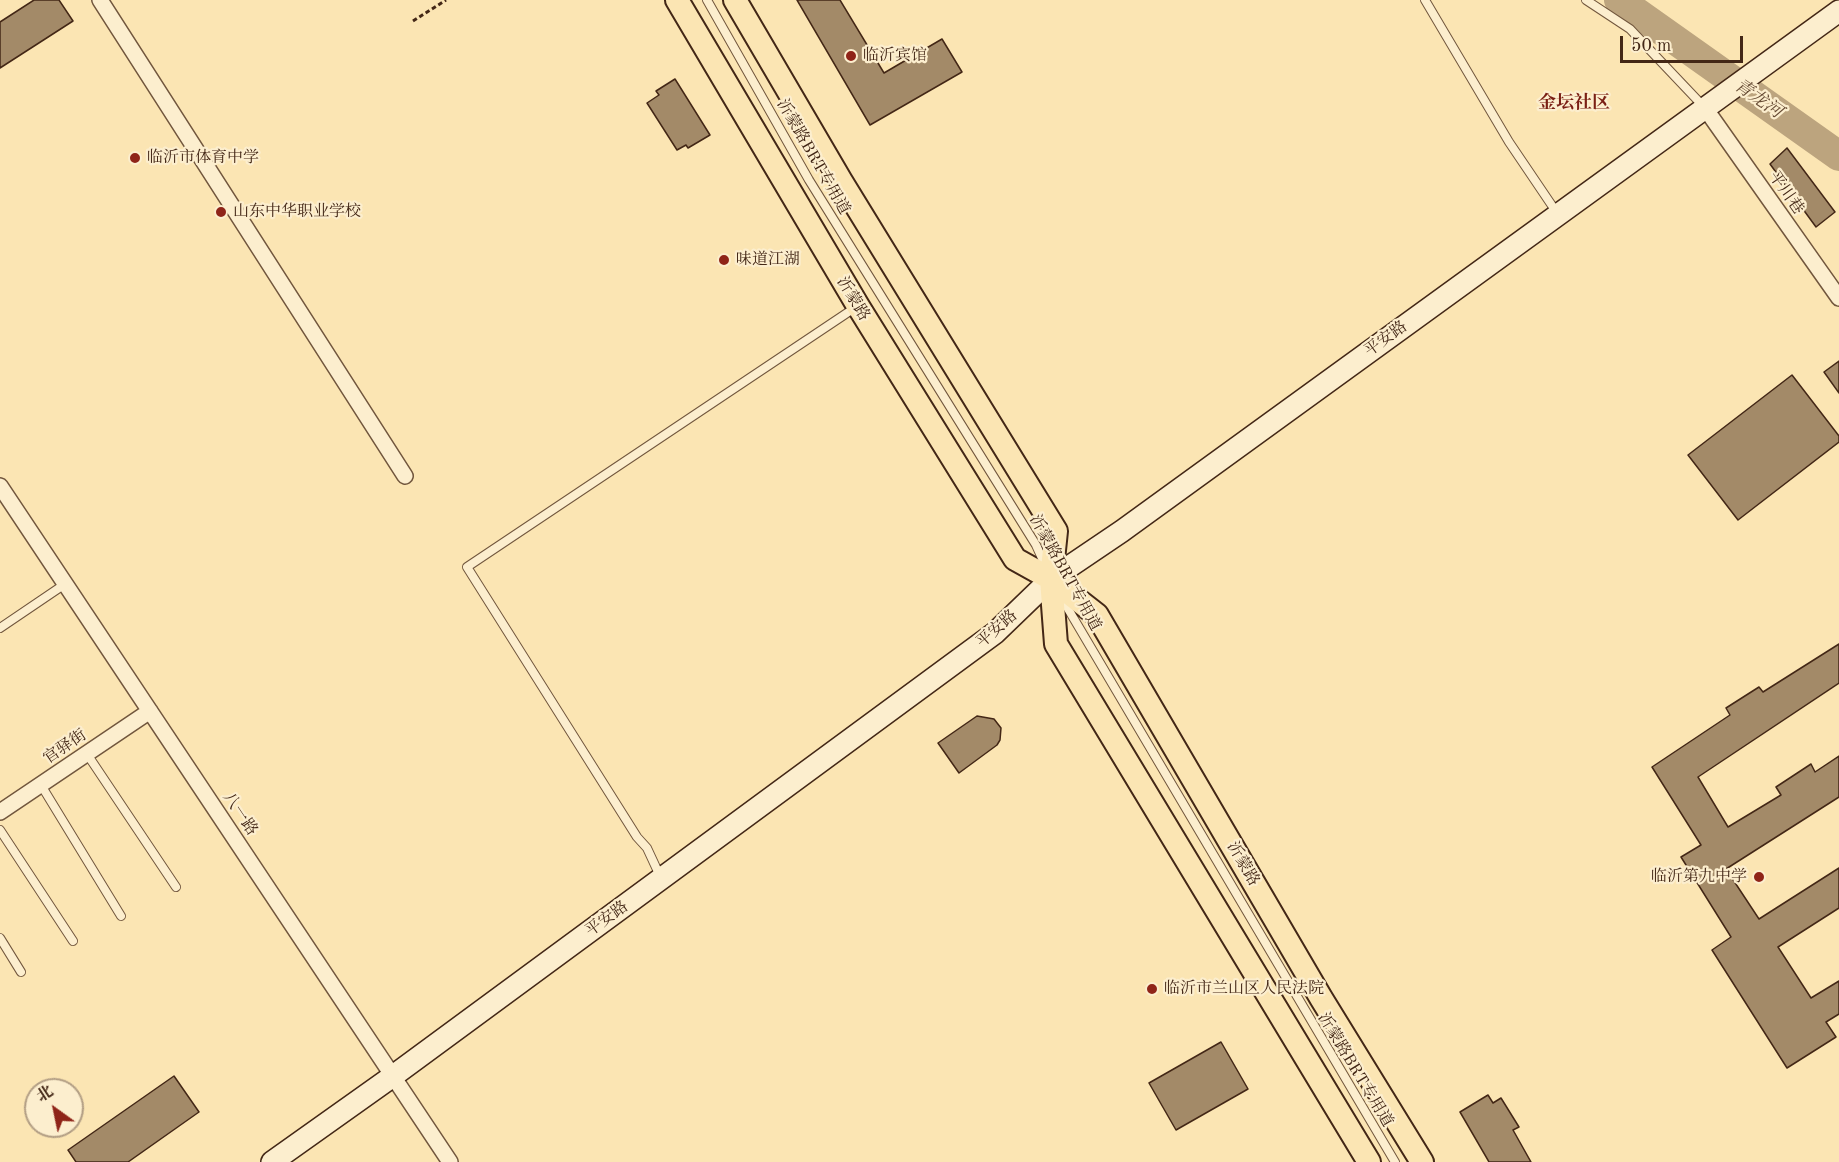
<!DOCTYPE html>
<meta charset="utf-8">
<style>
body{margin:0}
#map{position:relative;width:1839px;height:1162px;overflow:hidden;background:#fbe5b3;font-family:"Old Standard TT","Noto Serif SC",serif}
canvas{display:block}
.north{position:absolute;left:24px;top:1078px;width:60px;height:60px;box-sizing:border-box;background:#fceece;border:2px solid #b29e84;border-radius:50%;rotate:327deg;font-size:16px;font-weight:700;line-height:24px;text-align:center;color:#432716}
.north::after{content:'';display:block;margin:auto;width:21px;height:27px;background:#8f2418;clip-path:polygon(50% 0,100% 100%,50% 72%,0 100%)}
.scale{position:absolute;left:1620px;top:36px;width:123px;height:27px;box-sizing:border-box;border:3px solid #432716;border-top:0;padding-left:8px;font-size:18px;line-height:21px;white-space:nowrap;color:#432716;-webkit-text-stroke:4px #fceece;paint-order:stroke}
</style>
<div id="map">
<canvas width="1839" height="1162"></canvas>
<div class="north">北</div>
<div class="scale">50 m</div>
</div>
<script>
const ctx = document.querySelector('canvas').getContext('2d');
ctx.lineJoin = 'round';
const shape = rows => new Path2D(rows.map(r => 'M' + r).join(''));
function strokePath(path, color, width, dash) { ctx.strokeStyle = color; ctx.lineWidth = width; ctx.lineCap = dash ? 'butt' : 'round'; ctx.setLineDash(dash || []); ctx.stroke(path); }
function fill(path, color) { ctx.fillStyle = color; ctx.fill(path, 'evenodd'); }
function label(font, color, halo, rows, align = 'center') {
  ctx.font = font + ' "Old Standard TT","Noto Serif SC",serif'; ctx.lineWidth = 4.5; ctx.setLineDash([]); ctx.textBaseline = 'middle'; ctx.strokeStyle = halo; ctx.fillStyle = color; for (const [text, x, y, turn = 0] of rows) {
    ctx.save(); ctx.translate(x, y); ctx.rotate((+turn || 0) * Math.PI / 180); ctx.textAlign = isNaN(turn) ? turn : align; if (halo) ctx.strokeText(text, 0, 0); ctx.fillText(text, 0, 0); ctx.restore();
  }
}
const river = shape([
 [1619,0,1839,156]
]);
const building = shape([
 [34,0,59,0,73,21,0,68,0,22,34,0],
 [797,0,840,0,884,73,942,39,962,72,870,125,797,0],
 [675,79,710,135,688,148,686,145,677,150,647,103,659,95,656,91,675,79],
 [1787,148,1835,212,1816,227,1770,164,1787,148],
 [1839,361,1839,393,1824,372,1839,361],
 [1792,375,1839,436,1839,442,1738,520,1688,455,1792,375],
 [1839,644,1839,683,1698,777,1728,827,1781,795,1776,787,1811,764,1815,772,1839,756,1839,797,1726,869,1759,919,1839,868,1839,908,1778,947,1811,998,1839,981,1839,1014,1826,1022,1836,1037,1787,1068,1712,950,1731,937,1681,857,1701,845,1652,767,1730,715,1726,708,1759,687,1763,692,1839,644],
 [977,716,994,719,1001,728,1000,740,997,745,959,773,938,743,977,716],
 [1221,1042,1248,1089,1176,1130,1149,1083,1221,1042],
 [174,1076,199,1112,128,1162,76,1162,68,1150,174,1076],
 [1488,1095,1493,1103,1501,1098,1519,1127,1513,1130,1531,1162,1489,1162,1460,1112,1488,1095]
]);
const path = shape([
 [413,21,446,0]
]);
const lane = shape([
 [707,0,809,180,1036,545,1046,567],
 [1425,0,1509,142,1557,213],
 [1586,0,1630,29,1704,107],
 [1061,597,1395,1162],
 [0,628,65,584],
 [87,754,176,887],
 [41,785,121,916],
 [0,830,73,941],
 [660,876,647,848,637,837,467,567,856,307],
 [0,938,21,972]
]);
const street = shape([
 [100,0,405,476],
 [1705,108,1839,298],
 [0,486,450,1162],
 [0,812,150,711]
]);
const secondary = shape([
 [272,1162,393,1076,995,633,1051,579,1122,531,1839,11]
]);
const primary = shape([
 [677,0,858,306,1015,559,1051,579,1097,615,1321,998,1422,1162],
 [735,0,841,181,1056,531,1051,579,1056,644,1369,1162]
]);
const markers = [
 [851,56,6,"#8f2418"],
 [135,158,6,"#8f2418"],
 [221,212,6,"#8f2418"],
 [724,260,6,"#8f2418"],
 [1759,877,6,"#8f2418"],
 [1152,989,6,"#8f2418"]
];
const poiNames = [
 ["临沂宾馆",863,56],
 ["临沂市体育中学",147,158],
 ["山东中华职业学校",233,212],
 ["味道江湖",736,260],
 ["临沂第九中学",1747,877,"right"],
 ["临沂市兰山区人民法院",1164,989]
];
const streetNames = [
 ["沂蒙路BRT专用道",813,157,60],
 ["平川巷",1786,193,55],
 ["沂蒙路",853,299,59],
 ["平安路",1386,339,-36],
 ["沂蒙路BRT专用道",1065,573,61],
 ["平安路",997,629,-41],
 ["官驿街",65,747,-34],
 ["八一路",240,814,56],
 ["沂蒙路",1243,864,60],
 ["平安路",607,919,-36],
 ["沂蒙路BRT专用道",1355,1070,59]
];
const waterNames = [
 ["青龙河",1758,99,35]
];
const neighbourhoodNames = [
 ["金坛社区",1574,103]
];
strokePath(river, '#bca47e', 30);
fill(building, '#a38a68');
strokePath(building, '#432716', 1.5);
strokePath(lane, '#71563d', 10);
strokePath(street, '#71563d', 18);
strokePath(secondary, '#432716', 24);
strokePath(primary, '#432716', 26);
strokePath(path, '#432716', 3, [4.5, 3]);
strokePath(lane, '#fceece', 8);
strokePath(street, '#fceece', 15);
strokePath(secondary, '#fceece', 21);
strokePath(primary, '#fbe5b3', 22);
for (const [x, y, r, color] of markers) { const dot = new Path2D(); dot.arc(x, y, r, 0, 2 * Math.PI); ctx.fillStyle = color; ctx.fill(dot); strokePath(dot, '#fceece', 2); }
label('16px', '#432716', '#fceece', poiNames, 'left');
label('16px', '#432716', '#fceece', streetNames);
label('italic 18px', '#674c35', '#fceece', waterNames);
label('bold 18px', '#7a1f14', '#fceece', neighbourhoodNames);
</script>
